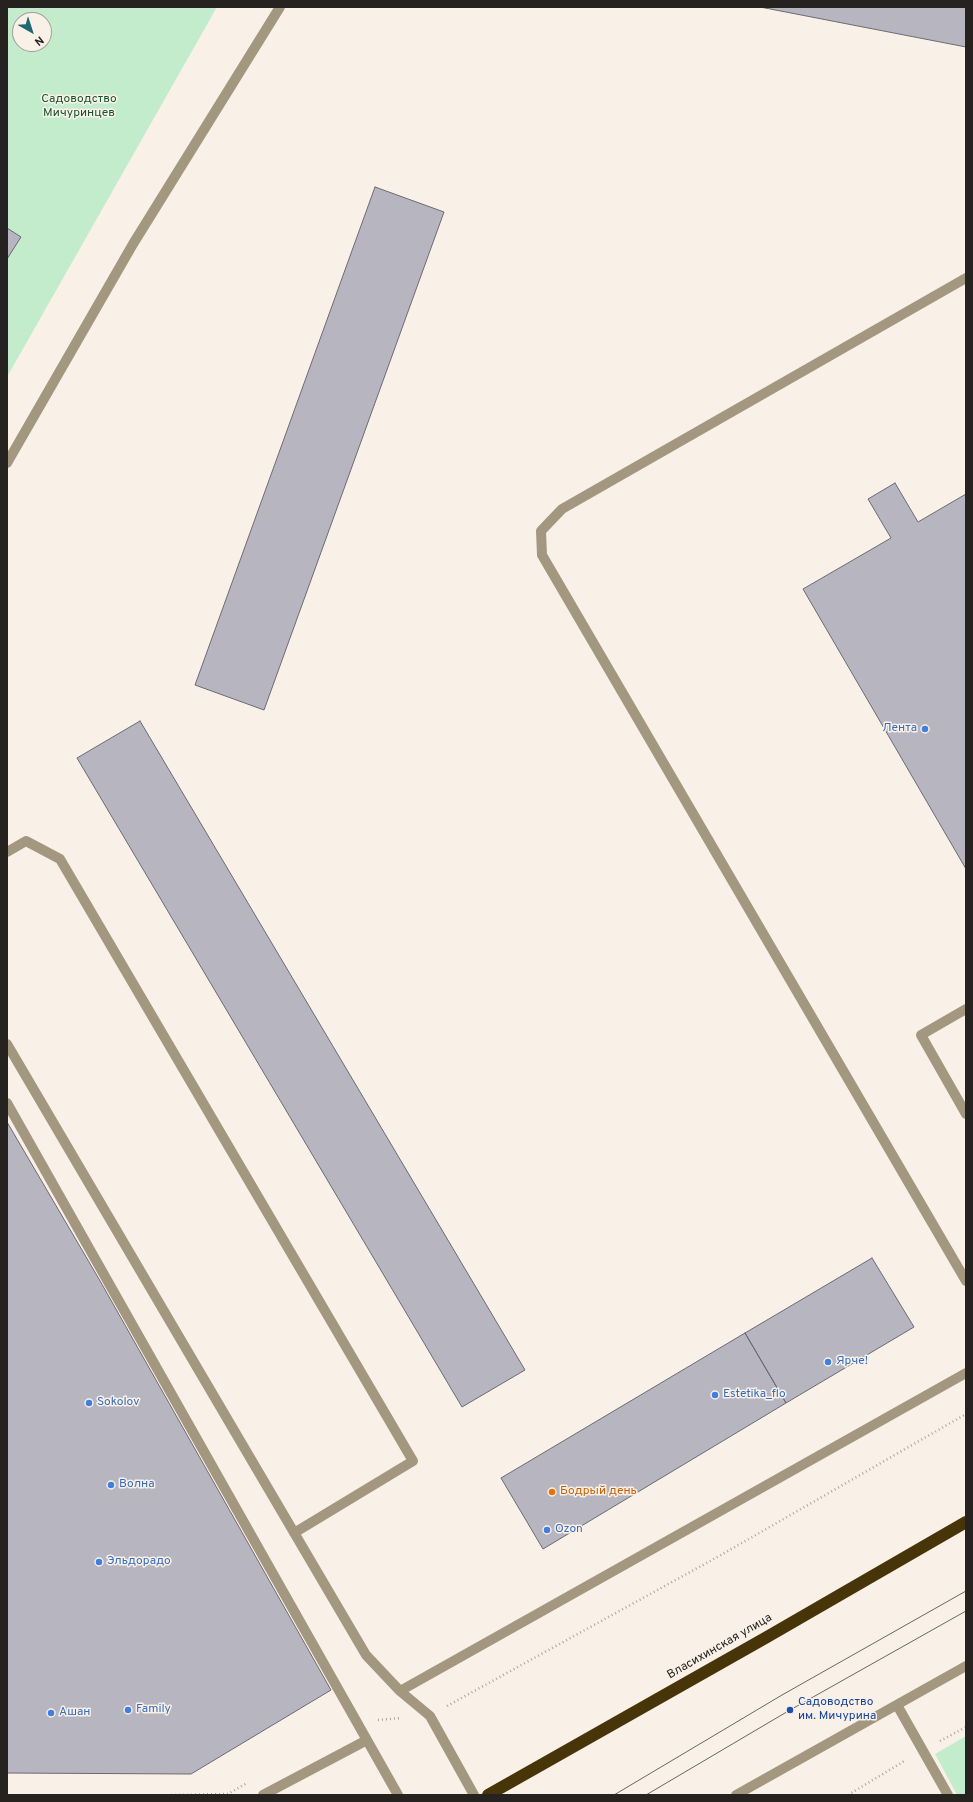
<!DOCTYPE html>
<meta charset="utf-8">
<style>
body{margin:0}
#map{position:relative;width:973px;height:1802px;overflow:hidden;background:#f9f1e7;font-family:Overpass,sans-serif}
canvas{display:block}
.frame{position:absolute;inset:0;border:8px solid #25221f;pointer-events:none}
.north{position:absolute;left:12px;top:12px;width:40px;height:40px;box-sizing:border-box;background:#f9f1e7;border:1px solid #a49e97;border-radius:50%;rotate:141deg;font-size:11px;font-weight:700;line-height:16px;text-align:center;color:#25221f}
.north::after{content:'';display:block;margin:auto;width:14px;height:18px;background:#1c696f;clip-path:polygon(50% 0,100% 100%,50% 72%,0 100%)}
</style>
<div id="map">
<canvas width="973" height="1802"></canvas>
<div class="frame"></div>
<div class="north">N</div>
</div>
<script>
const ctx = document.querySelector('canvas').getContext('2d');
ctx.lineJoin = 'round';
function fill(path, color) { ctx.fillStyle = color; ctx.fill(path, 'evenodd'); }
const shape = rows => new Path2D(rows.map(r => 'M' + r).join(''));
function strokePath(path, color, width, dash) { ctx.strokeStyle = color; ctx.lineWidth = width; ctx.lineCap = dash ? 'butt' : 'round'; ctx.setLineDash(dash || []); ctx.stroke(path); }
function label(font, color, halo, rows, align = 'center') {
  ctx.font = font + ' Overpass,sans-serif'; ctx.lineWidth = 3; ctx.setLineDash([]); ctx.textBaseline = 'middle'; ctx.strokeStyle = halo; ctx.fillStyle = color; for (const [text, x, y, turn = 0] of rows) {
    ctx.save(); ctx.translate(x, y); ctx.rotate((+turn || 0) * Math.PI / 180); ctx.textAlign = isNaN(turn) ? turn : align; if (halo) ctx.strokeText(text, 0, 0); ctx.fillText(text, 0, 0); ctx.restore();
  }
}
const green = shape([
 [7,7,217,7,7,377],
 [20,20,44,20,44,44,20,44],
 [966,1736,966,1795,957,1795,935,1754]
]);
const building = shape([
 [760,7,966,7,966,47,760,7],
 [375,187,444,212,264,710,195,685,375,187],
 [7,228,21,237,7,259,7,228],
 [895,483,918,522,966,494,966,869,803,589,891,538,868,499,895,483],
 [140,721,525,1370,462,1407,77,758,140,721],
 [7,1122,99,1279,331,1690,191,1774,7,1773,7,1122],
 [872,1258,914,1327,786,1403,745,1333,872,1258],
 [745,1333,786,1403,543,1549,501,1478,745,1333]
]);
const path = shape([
 [447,1706,721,1555,966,1414],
 [378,1720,401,1718],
 [940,1741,966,1727],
 [171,1795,228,1794,247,1783],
 [848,1795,906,1760]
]);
const lane = shape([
 [966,278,562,509,541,531,542,555,966,1281],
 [7,852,26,841,60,859,413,1461,294,1533],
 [966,1009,921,1035,966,1114],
 [7,1044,366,1655,400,1691,430,1716,474,1795],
 [7,1103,398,1795],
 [400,1691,966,1373],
 [897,1705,948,1795],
 [263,1795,367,1740],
 [736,1795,966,1666]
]);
const street = shape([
 [7,463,133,244,280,7]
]);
const highway = shape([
 [488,1795,767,1637,966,1522]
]);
const tram = shape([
 [614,1795,782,1695,966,1591],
 [646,1795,790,1710,966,1611]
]);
const markers = [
 [925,729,4,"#3f7fe0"],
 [828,1362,4,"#3f7fe0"],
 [715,1395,4,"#3f7fe0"],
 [89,1403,4,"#3f7fe0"],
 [111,1485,4,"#3f7fe0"],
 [552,1492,4,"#e8710a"],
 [547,1530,4,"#3f7fe0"],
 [99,1562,4,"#3f7fe0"],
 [128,1710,4,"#3f7fe0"],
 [790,1710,4,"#1a4fb4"],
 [51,1713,4,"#3f7fe0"]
];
const parkNames = [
 ["Садоводство",79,100],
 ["Мичуринцев",79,114]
];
const shopNames = [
 ["Лента",917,729,"right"],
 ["Ярче!",836,1362],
 ["Estetika_flo",723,1395],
 ["Sokolov",97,1403],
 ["Волна",119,1485],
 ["Ozon",555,1530],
 ["Эльдорадо",107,1562],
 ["Family",136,1710],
 ["Ашан",59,1713]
];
const foodNames = [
 ["Бодрый день",560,1492]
];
const streetNames = [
 ["Власихинская улица",720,1647,-30]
];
const transitNames = [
 ["Садоводство",798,1703],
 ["им. Мичурина",798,1717]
];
fill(green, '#c3eccd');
fill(building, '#b7b5c0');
strokePath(building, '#6b6973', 1);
strokePath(path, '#aca69f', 2.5, [1, 3]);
strokePath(lane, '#a49780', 10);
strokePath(street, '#a49780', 10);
strokePath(highway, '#483409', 12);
strokePath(tram, '#6a6660', 1);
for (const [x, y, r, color] of markers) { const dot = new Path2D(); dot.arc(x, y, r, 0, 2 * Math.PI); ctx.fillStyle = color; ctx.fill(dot); strokePath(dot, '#f9f1e7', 1.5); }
label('12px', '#175430', '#f9f1e7', parkNames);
label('12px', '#366cbe', '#f9f1e7', shopNames, 'left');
label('12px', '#c56008', '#f9f1e7', foodNames, 'left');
label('12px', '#25221f', '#f9f1e7', streetNames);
label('12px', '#164399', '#f9f1e7', transitNames, 'left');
</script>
